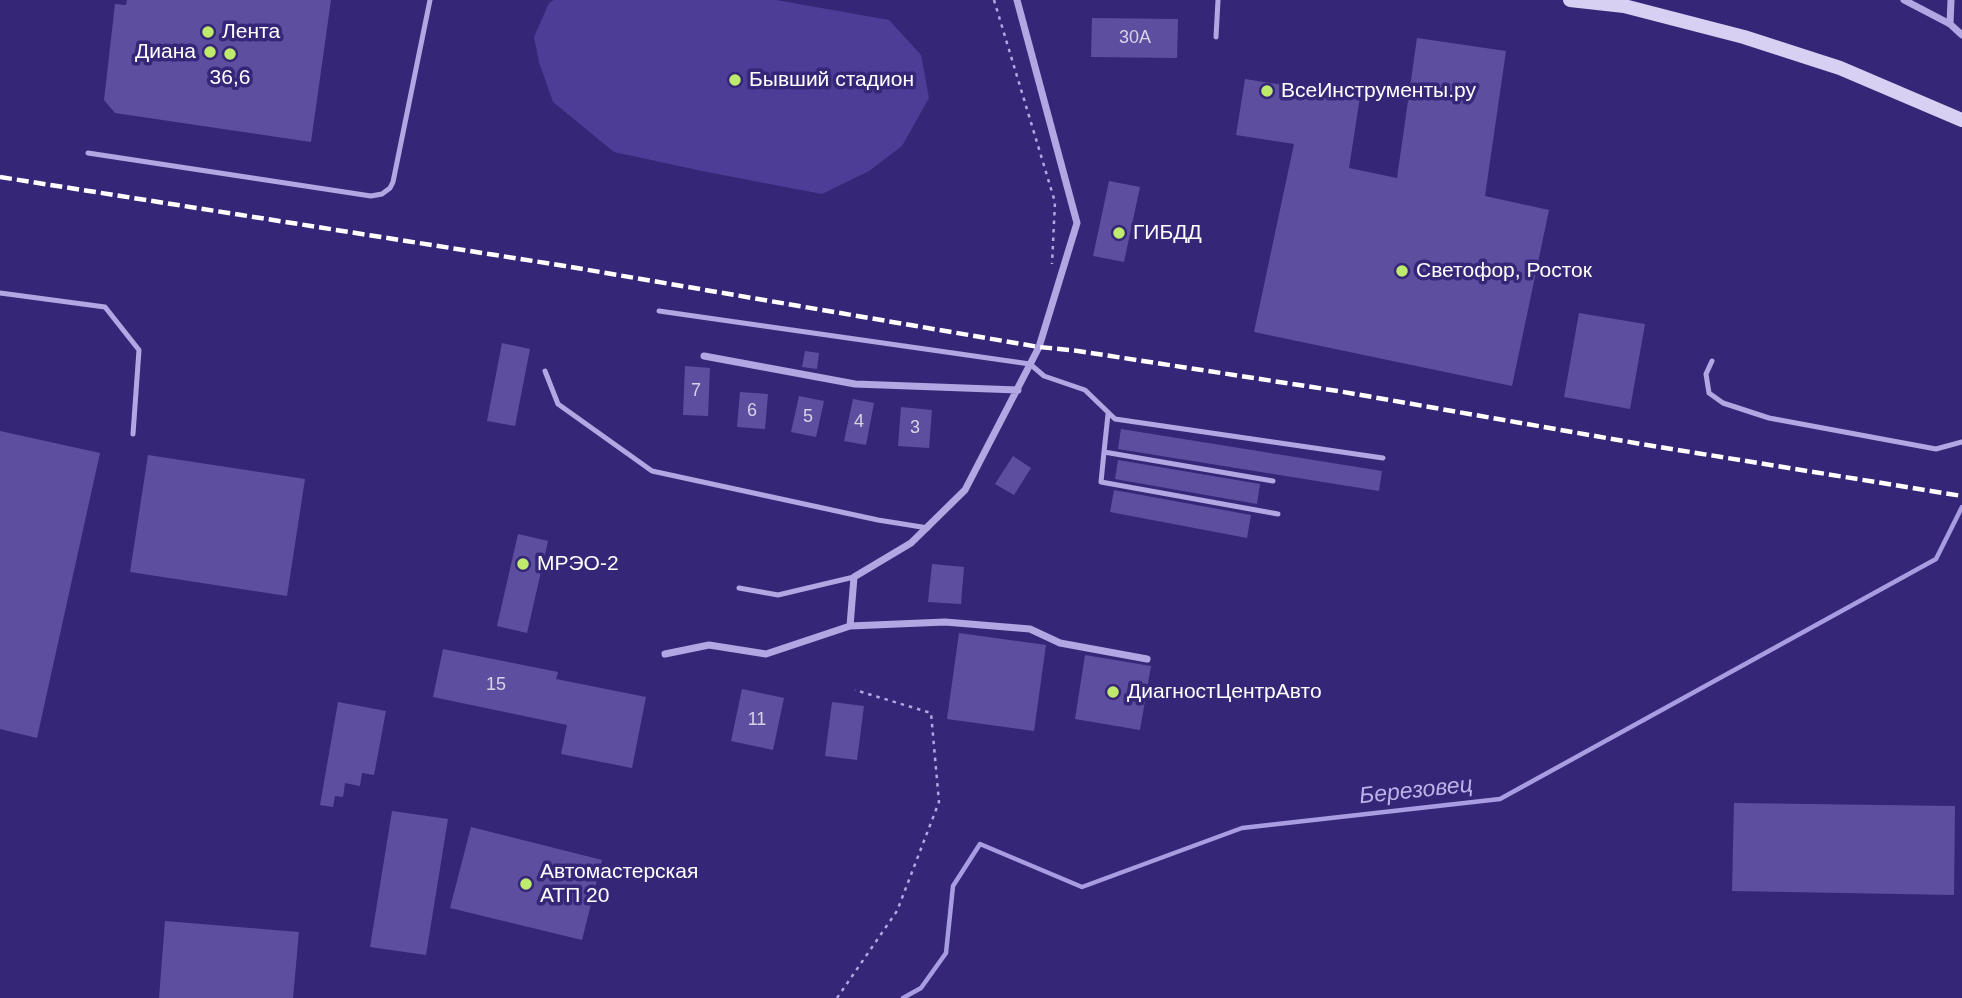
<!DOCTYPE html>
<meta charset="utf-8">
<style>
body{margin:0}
canvas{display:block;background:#362677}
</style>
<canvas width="1962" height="998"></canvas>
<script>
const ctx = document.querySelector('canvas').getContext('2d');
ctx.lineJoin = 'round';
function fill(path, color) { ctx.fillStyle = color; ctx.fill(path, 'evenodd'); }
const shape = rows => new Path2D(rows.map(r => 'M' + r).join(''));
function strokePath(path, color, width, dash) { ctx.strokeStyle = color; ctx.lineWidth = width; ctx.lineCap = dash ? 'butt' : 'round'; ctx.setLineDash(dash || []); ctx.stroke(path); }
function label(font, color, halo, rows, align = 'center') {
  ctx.font = font + ' Helvetica,sans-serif'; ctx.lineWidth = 7; ctx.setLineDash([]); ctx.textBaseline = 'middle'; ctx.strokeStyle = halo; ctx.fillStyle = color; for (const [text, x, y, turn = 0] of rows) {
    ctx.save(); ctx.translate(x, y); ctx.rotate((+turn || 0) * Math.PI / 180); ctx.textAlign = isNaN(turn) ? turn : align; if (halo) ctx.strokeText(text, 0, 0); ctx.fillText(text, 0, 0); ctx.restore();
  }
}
const green = shape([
 [554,0,776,0,889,20,921,55,929,98,902,146,869,171,822,194,702,171,614,152,553,102,539,62,534,37,549,3]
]);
const stream = shape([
 [903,998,921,988,946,953,953,886,980,844,1082,887,1242,828,1500,799,1936,559,1962,507]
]);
const building = shape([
 [127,0,331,0,311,142,115,113,104,100,115,4,126,5],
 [1092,18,1178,19,1177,58,1091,57],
 [1417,38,1506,51,1485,196,1549,210,1512,386,1254,332,1294,144,1236,135,1245,79,1360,97,1349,168,1397,178],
 [1109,181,1140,187,1124,262,1093,256],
 [1579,313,1645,324,1630,409,1564,397],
 [502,343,530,349,515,426,487,421],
 [805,351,819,353,817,369,802,367],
 [685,366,710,368,708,416,683,415],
 [740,392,768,394,765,429,737,427],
 [799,396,824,401,816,437,791,432],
 [853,399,874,403,866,445,844,441],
 [901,407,932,410,929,448,898,446],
 [1121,429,1382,471,1379,491,1118,449],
 [0,431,100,453,37,738,0,729],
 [148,455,305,479,287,596,130,572],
 [1013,456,1031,468,1014,495,995,484],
 [1118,460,1260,484,1257,504,1115,479],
 [1114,490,1251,515,1247,538,1110,512],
 [518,534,548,541,527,633,497,626],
 [932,564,964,567,961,604,928,602],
 [959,633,1046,645,1034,731,947,719],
 [443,649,558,672,556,679,646,697,632,768,561,754,567,725,433,697],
 [1085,655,1151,666,1140,730,1075,719],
 [742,689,784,698,773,750,731,741],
 [338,702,386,711,374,775,362,773,360,786,345,783,343,797,335,796,333,807,320,805],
 [832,702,864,706,857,760,825,756],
 [1734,803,1955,806,1954,895,1732,891],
 [392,811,448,819,426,955,370,947],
 [471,827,602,860,582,940,450,908],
 [165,921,299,932,293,998,159,998]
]);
const path = shape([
 [994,0,1055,202,1052,264],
 [837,998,897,911,939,802,931,713,855,690]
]);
const lane = shape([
 [1216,37,1218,0],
 [88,153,371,196,382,194,390,188,393,182,430,0],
 [0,293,105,307,139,350,133,434],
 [659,311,1030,364,1044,376,1085,390,1115,419,1383,458],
 [1712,361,1706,374,1709,393,1723,403,1769,418,1936,449,1962,442],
 [545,371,558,404,652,471,878,520,928,528],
 [1108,414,1104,452,1273,481],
 [1104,452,1101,482,1278,514],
 [739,588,778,595,854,577]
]);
const street = shape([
 [1904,0,1950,24,1962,35],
 [1950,24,1951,0],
 [704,356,855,384,1018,390],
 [850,626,945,622,1030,629,1060,643,1147,659],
 [665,654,709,645,766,654,850,626,854,577,911,543,965,490,1039,347,1077,223,1017,0]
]);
const secondary = shape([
 [1570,0,1624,6,1744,37,1840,68,1962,120]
]);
const rail = shape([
 [0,177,565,266,1039,347,1078,351,1338,391,1641,444,1962,496]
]);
const markers = [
 [208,32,7,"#bfeb6d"],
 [210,52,7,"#bfeb6d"],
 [230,54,7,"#bfeb6d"],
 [735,80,7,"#bfeb6d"],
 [1267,91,7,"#bfeb6d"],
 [1119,233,7,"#bfeb6d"],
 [1402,271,7,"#bfeb6d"],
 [523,564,7,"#bfeb6d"],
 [1113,692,7,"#bfeb6d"],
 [526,884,7,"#bfeb6d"]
];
const numberNames = [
 ["30А",1135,38],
 ["7",696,391],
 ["6",752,411],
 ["5",808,417],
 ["4",859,422],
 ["3",915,428],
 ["15",496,685],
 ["11",757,720]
];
const poiNames = [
 ["Лента",222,32],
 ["Диана",196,52,"right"],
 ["36,6",230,78,"center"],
 ["Бывший стадион",749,80],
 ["ВсеИнструменты.ру",1281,91],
 ["ГИБДД",1133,233],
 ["Светофор, Росток",1416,271],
 ["МРЭО-2",537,564],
 ["ДиагностЦентрАвто",1127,692],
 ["Автомастерская",540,872],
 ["АТП 20",540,896]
];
const waterNames = [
 ["Березовец",1416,791,-6]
];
fill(green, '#4d3d96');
strokePath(stream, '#a89ce3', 4.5);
fill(building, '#5e4ea0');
strokePath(path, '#b2a7e2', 2.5, [3.5, 5]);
strokePath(lane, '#b2a7e2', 5);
strokePath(street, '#b2a7e2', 7);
strokePath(secondary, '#d7d0f3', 14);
strokePath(rail, '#fff', 4.5, [12, 5]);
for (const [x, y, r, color] of markers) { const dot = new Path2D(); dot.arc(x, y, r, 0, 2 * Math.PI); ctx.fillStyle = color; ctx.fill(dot); strokePath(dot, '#362677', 2.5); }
label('18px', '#d7d3e7', null, numberNames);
label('21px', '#fff', '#362677', poiNames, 'left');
label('italic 23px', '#bcb2ea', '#362677', waterNames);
</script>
